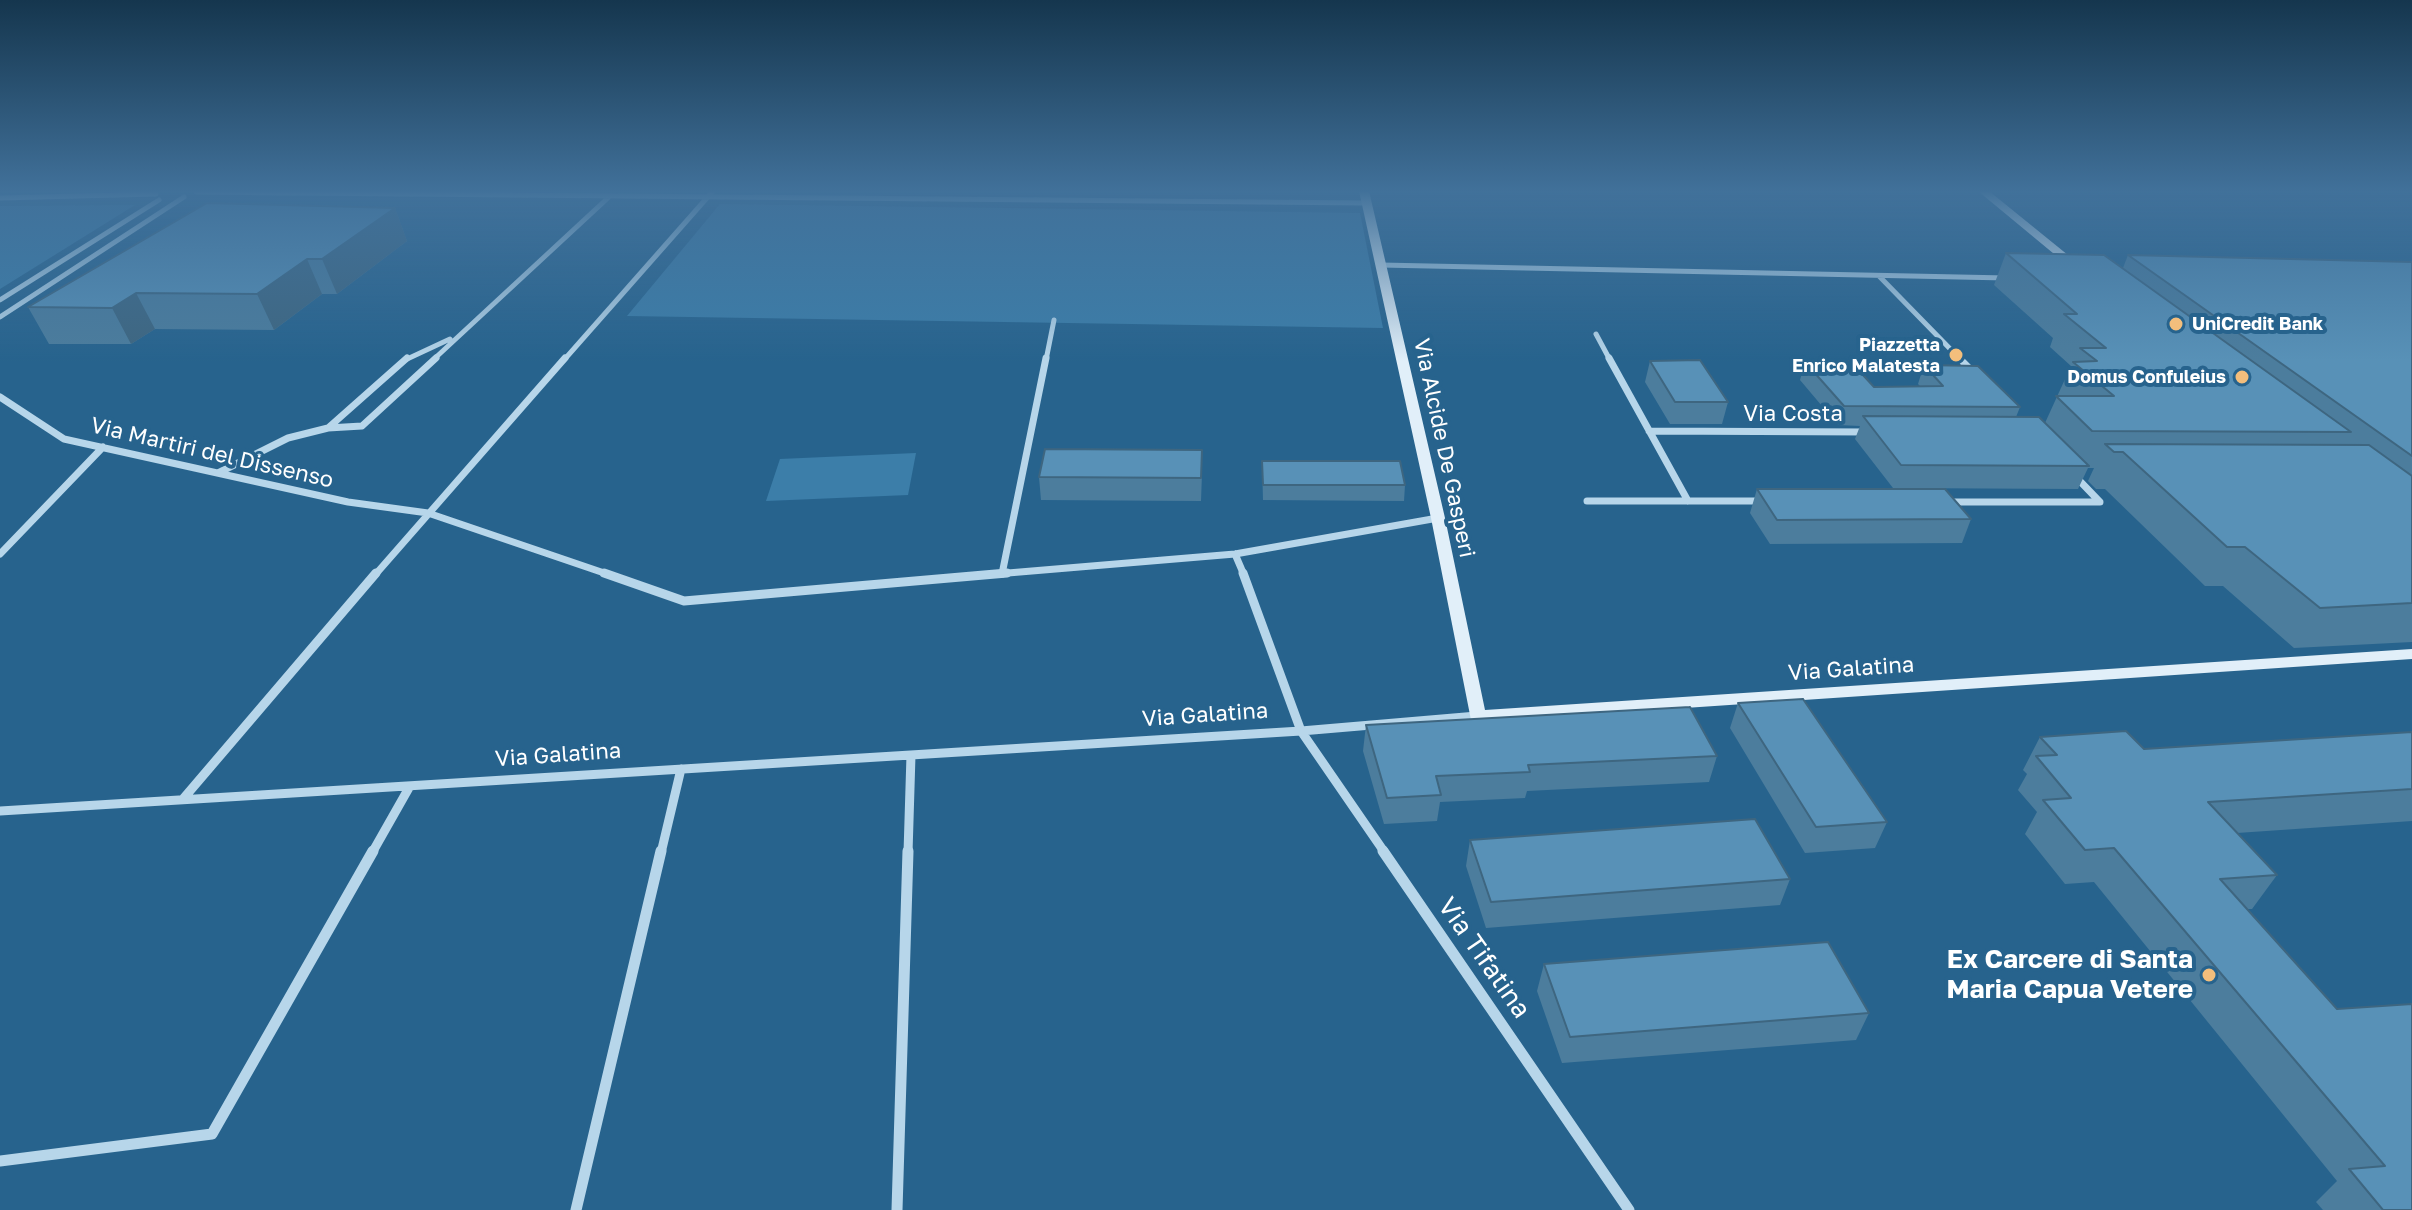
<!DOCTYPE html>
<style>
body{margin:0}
canvas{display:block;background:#27638d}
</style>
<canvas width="2412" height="1210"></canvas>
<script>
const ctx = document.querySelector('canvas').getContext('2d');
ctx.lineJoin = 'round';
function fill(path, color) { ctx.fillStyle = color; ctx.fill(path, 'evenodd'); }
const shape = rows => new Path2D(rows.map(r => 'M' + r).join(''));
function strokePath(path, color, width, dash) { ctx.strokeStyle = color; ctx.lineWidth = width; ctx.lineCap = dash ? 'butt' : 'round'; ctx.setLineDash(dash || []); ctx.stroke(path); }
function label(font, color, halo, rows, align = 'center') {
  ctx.font = font + ' "Golos Text",sans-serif'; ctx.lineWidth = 8; ctx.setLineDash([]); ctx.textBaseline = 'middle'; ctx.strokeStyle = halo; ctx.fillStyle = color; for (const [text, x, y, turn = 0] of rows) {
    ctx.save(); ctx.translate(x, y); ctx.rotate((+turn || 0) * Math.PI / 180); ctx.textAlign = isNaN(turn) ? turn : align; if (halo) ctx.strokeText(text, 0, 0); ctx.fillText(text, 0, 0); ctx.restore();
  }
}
const green = shape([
 [720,204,1360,213,1383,328,627,316],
 [135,205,0,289,0,206],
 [916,453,908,495,766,501,780,459]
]);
const minorFar3 = shape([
 [196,192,1366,203],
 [0,198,156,194],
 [1381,265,2007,278],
 [1879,276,1961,360],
 [0,300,159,200],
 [0,317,184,197],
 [1596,334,1610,360],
 [405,360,450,339],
 [433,360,610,196],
 [564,360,713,191],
 [1046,360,1054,320]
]);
const minorFar2 = shape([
 [1609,358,1688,501],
 [1959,358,1973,372],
 [0,397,64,439,348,502,428,513,610,575],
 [328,428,407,358],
 [1649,431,1867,432],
 [218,473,288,438,328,428,362,426,436,358],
 [1587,501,1764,501],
 [1946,502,2100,502,2075,476],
 [0,554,103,447],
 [1235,554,1244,575],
 [1002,574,1046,358],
 [375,575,565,358],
 [984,575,1235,554,1438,518]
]);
const minorFar1 = shape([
 [604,573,684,601,1007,573],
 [1243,573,1301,731,1385,853],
 [183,799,376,573],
 [0,811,1301,731,1477,716],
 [372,853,410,786],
 [661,853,681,769],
 [908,853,911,755]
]);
const minor = shape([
 [1383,851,1629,1210],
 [0,1161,212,1134,373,851],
 [576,1210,661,851],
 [897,1210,908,851]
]);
const secondary = shape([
 [1359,191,1369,191,1445,518,1485,710,2412,649,2412,659,1477,722,1471,720,1431,518,1359,191],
 [1978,191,1989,191,2079,264,2079,268,2071,268,1978,191]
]);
const wall = shape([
 [395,208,407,241,337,294,322,294,274,330,155,329,131,344,49,344,28,307],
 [2006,253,2123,268,2128,255,2412,262,2412,642,2294,648,2223,586,2205,586,2105,489,2096,489,2088,481,2094,468,2088,468,2078,489,1893,488,1855,439,1860,426,1838,425,1800,380,1805,362,1874,387,1920,386,1918,384,1924,365,2020,407,2016,417,2045,423,2071,366,2050,347,2053,338,1994,285],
 [1650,361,1728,402,1722,424,1670,424,1645,382],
 [1262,461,1405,485,1404,501,1263,500],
 [1202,473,1201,501,1041,500,1039,477],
 [1757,489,1971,519,1962,543,1770,544,1750,513],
 [1738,703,1887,822,1875,848,1805,853,1730,728],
 [1366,725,1717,756,1709,782,1527,791,1525,798,1440,802,1437,821,1384,824,1363,751],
 [2412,732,2412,821,2237,833,2277,875,2252,909,2247,909,2412,1210,2323,1210,2316,1202,2337,1181,2094,882,2065,884,2025,834,2037,812,2018,790,2027,774,2023,770,2040,737,2144,749],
 [1470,840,1790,879,1780,905,1486,928,1466,866],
 [1544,964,1869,1013,1856,1040,1562,1063,1537,991]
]);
const shadedWall = shape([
 [395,208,407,241,337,294,322,259],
 [307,259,322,294,274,330,257,294],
 [136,293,155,329,131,344,112,308]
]);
const building = shape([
 [207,203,395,208,322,259,307,259,257,294,136,293,112,308,28,307,207,203],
 [2006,253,2104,255,2351,432,2092,431,2056,396,2114,396,2073,362,2097,361,2080,348,2106,348,2064,314,2077,314,2006,253],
 [2128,255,2412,262,2412,456,2128,255],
 [1700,360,1728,402,1675,402,1650,361,1700,360],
 [1850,361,1874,387,1943,386,1924,365,1978,366,2020,407,1844,406,1805,362,1850,361],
 [1863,416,2039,417,2089,466,1901,465,1863,416],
 [2105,444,2369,445,2412,476,2412,603,2320,608,2245,547,2227,547,2123,452,2114,452,2105,444],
 [1045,449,1202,450,1201,478,1039,477,1045,449],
 [1262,461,1400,461,1405,485,1263,485,1262,461],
 [1757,489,1945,489,1971,519,1777,520,1757,489],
 [1803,699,1887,822,1816,827,1738,703,1803,699],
 [1690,707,1717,756,1528,765,1530,772,1436,776,1441,795,1387,798,1366,725,1690,707],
 [2126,731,2144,749,2412,732,2412,789,2208,802,2277,875,2220,879,2337,1009,2412,1004,2412,1210,2383,1210,2349,1169,2385,1166,2114,848,2085,850,2043,800,2071,798,2036,756,2057,755,2040,737,2126,731],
 [1755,819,1790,879,1491,902,1470,840,1755,819],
 [1828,942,1869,1013,1570,1037,1544,964,1828,942]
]);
const markers = [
 [2176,324,8,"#f3be7c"],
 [1956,355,8,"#f3be7c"],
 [2242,377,8,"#f3be7c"],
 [2209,975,8,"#f3be7c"]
];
const farPoinames = [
 ["UniCredit Bank",2192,324,"left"],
 ["Piazzetta",1940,345],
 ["Enrico Malatesta",1940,366],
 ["Domus Confuleius",2226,377]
];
const streetNames = [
 ["Via Costa",1793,414],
 ["Via Alcide De Gasperi",1444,448,78],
 ["Via Martiri del Dissenso",212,453,13],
 ["Via Galatina",1851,669,-4],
 ["Via Galatina",1205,715,-4],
 ["Via Galatina",558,755,-4]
];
const nearStreetnames = [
 ["Via Tifatina",1484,958,55]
];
const nearPoinames = [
 ["Ex Carcere di Santa",2193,960],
 ["Maria Capua Vetere",2193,990]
];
fill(green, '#3c7ea9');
strokePath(minorFar3, '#b7d6ea', 5);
strokePath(minorFar2, '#b7d6ea', 7);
strokePath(minorFar1, '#b7d6ea', 9);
strokePath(minor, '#b7d6ea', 11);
fill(secondary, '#e1eff9');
fill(wall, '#4c7d9d');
fill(shadedWall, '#3e6680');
fill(building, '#5891b7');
strokePath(building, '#3e6680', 2);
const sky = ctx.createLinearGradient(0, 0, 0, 361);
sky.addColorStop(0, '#15364e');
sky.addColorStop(0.53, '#41719a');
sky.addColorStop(1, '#41719a00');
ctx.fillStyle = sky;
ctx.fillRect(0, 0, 2412, 361);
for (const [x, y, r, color] of markers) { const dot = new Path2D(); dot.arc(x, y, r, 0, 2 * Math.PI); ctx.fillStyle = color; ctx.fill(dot); strokePath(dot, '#27638d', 3); }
label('bold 18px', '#fff', '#27638d', farPoinames, 'right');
label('22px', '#fff', '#27638d', streetNames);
label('26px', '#fff', '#27638d', nearStreetnames);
label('bold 26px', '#fff', '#27638d', nearPoinames, 'right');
</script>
